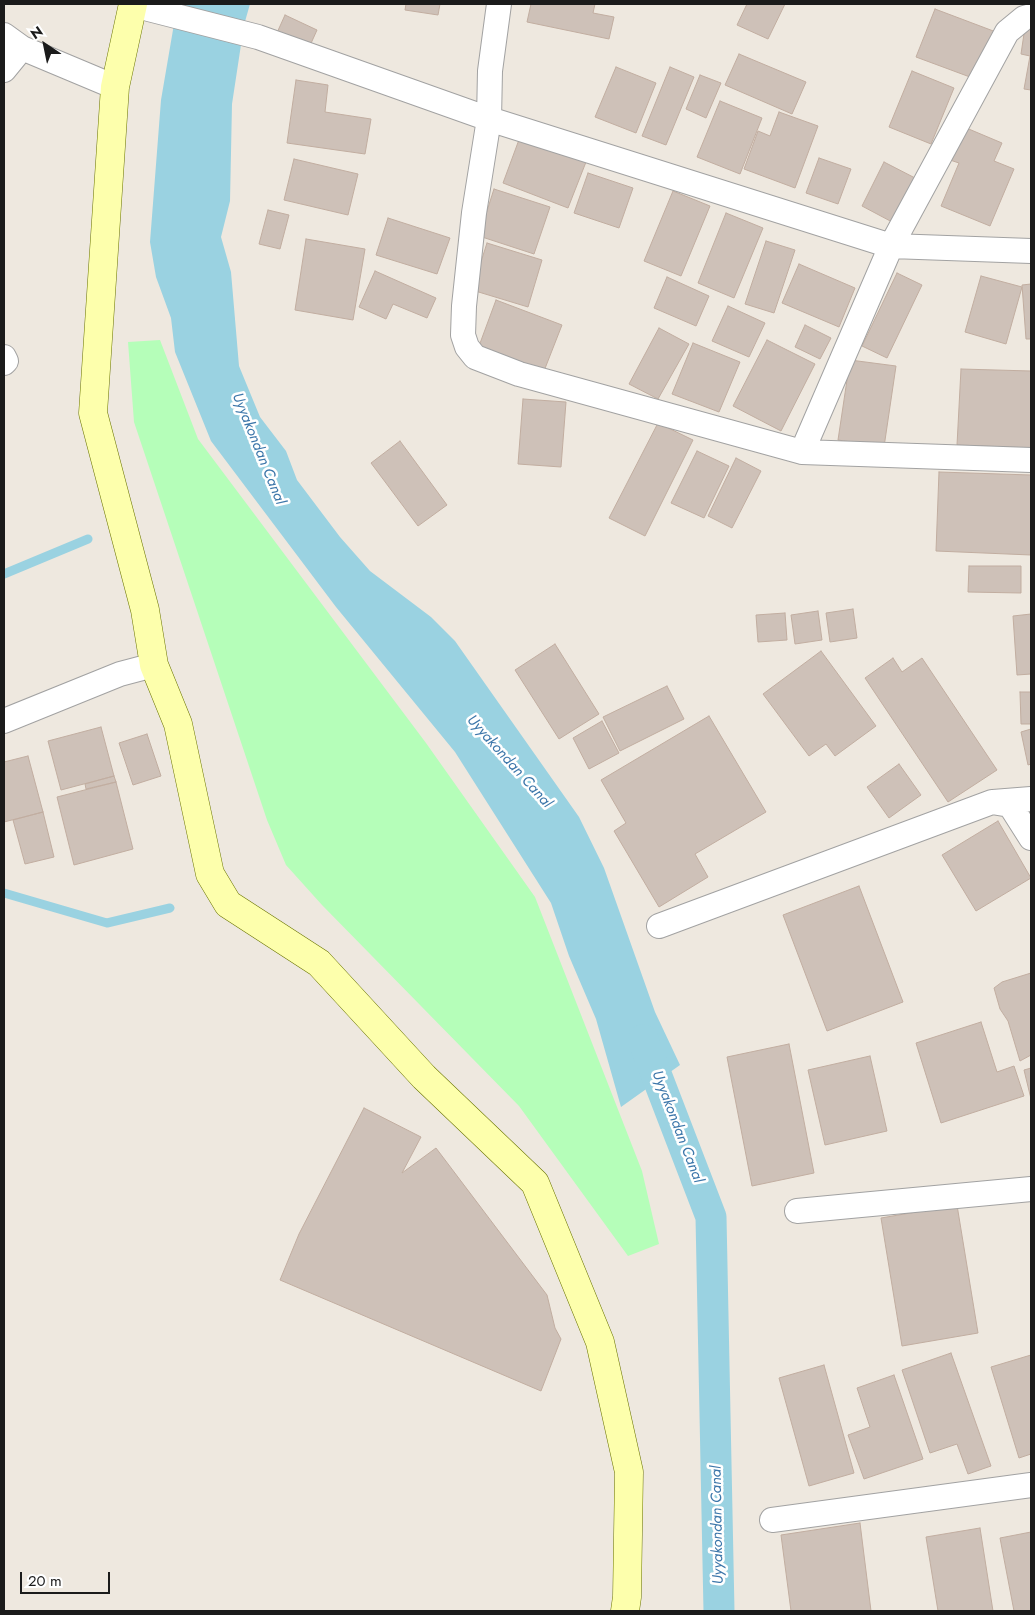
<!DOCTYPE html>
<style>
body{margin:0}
#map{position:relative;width:1035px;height:1615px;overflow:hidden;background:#eee8df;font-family:Jost,sans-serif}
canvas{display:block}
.frame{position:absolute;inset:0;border:5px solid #1b1b1b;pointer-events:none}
.north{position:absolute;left:20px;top:20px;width:50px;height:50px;-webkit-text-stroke:4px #fff;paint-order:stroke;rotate:326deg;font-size:14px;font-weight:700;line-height:20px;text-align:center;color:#1b1b1b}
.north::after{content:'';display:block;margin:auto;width:18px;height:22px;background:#1b1b1b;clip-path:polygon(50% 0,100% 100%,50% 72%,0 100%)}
.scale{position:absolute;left:20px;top:1572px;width:90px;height:22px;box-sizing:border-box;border:2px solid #1b1b1b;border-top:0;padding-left:6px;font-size:15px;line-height:18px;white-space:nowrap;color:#1b1b1b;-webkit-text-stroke:4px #fff;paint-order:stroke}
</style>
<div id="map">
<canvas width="1035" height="1615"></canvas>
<div class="frame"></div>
<div class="north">N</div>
<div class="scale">20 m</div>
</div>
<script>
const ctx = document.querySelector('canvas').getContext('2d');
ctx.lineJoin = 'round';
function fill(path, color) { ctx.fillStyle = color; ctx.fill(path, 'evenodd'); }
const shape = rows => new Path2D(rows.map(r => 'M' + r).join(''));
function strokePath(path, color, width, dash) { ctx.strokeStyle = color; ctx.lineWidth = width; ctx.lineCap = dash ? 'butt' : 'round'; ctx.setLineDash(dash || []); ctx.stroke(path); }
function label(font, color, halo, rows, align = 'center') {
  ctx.font = font + ' Jost,sans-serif'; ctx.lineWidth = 5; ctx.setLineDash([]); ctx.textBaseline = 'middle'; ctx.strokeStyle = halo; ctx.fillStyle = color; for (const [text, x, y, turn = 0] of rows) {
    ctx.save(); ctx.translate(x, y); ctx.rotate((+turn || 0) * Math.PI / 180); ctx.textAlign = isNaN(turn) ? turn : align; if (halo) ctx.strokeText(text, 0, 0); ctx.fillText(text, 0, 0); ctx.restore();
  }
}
const park = shape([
 [160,340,198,439,426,743,535,897,642,1171,659,1244,628,1256,519,1106,322,905,286,865,267,820,134,422,128,342]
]);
const water = shape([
 [181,4,250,4,244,25,232,104,230,201,221,237,231,272,239,366,260,417,286,451,297,480,340,537,370,571,431,617,455,641,579,817,604,868,655,1012,680,1065,621,1107,596,1019,569,956,551,903,455,752,336,607,211,441,175,352,171,318,156,277,150,242,161,100,174,24]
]);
const stream = shape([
 [4,574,88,539],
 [4,893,107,923,170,908]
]);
const canal = shape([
 [643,1040,711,1217,719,1611]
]);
const building = shape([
 [406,4,440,4,438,15,405,10,406,4],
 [531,4,595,4,593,13,614,17,609,39,527,22,531,4],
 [747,4,785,4,768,39,737,25,747,4],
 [935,9,996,32,978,80,916,57,935,9],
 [285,15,317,30,308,50,276,35,285,15],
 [1025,27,1031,28,1031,90,1024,89,1030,56,1021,54,1025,27],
 [739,54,806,82,792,114,725,85,739,54],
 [616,67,656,83,636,133,595,117,616,67],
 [670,67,694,77,666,145,642,136,670,67],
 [912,71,954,88,931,144,889,127,912,71],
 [700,75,721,83,706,118,686,109,700,75],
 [296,80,328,85,325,112,371,119,365,154,287,143,296,80],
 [720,101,762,118,740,174,697,157,720,101],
 [779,112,818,126,795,188,744,169,758,131,770,136,779,112],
 [964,127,1002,143,994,161,1014,169,990,226,941,206,959,163,950,160,964,127],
 [520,137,586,162,568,208,503,183,520,137],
 [819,158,851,169,838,204,806,193,819,158],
 [294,159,358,174,348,215,284,200,294,159],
 [884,162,917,179,894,223,862,206,884,162],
 [588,173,633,188,619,228,574,213,588,173],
 [494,189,550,207,534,254,479,236,494,189],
 [673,191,710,206,681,276,644,261,673,191],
 [268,210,289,215,280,249,259,244,268,210],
 [726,213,763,228,734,298,698,283,726,213],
 [388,218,450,238,437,274,376,255,388,218],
 [306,239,365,249,353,320,295,310,306,239],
 [766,241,795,250,774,313,745,304,766,241],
 [487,243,542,260,528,307,472,290,487,243],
 [799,264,855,288,839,327,782,303,799,264],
 [375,271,436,298,427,318,393,304,386,319,359,307,375,271],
 [897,273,922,285,887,358,862,346,897,273],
 [981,276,1022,287,1006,344,965,332,981,276],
 [667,277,709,296,696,326,654,308,667,277],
 [1031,284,1031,339,1026,339,1022,285,1031,284],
 [496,300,562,325,544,371,479,346,496,300],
 [728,306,765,323,749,357,712,341,728,306],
 [805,325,831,338,820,359,795,347,805,325],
 [659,328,689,344,658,399,629,384,659,328],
 [767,340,815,364,781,431,733,406,767,340],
 [693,343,740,362,719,412,672,394,693,343],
 [850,360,896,366,884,447,838,440,850,360],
 [961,369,1031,371,1031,448,957,445,961,369],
 [523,399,566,402,561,467,518,464,523,399],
 [658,423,693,440,645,536,609,518,658,423],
 [400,441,447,505,418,526,371,463,400,441],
 [697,451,729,466,704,518,671,503,697,451],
 [736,458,761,471,732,528,708,516,736,458],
 [939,472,1031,475,1031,555,936,551,939,472],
 [969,566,1021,566,1021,593,968,592,969,566],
 [853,609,857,638,830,642,826,613,853,609],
 [818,611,822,640,795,644,791,615,818,611],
 [785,613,787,640,758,642,756,615,785,613],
 [1031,614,1031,674,1017,675,1013,616,1031,614],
 [555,644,599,714,559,739,515,670,555,644],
 [821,651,876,726,835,756,826,744,809,756,763,694,821,651],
 [893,658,902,672,922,658,997,770,948,802,865,678,893,658],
 [667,686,684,719,620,751,603,717,667,686],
 [1020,692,1031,692,1031,724,1021,724,1020,692],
 [709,716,766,812,695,854,708,877,659,907,614,831,626,823,601,780,709,716],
 [602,721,619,753,589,769,573,738,602,721],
 [101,727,114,776,61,790,48,741,101,727],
 [1031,729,1031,764,1028,765,1021,732,1031,729],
 [147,734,161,776,133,785,119,743,147,734],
 [28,756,43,812,4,822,4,762,28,756],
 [899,764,921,795,889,818,867,787,899,764],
 [114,776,116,782,86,789,85,784,114,776],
 [116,782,133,849,74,865,57,797,116,782],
 [43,812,54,857,25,864,13,820,43,812],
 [998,821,1031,878,976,911,942,855,998,821],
 [859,886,903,1002,827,1031,783,915,859,886],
 [1031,973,1031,1055,1020,1061,1008,1021,1000,1009,994,988,1002,982,1031,973],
 [981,1022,997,1072,1014,1066,1024,1096,941,1123,916,1043,981,1022],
 [789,1044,814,1173,752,1186,727,1057,789,1044],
 [870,1056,887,1131,825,1145,808,1070,870,1056],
 [1031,1068,1031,1099,1024,1070,1031,1068],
 [364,1108,421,1137,402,1173,436,1148,547,1295,555,1328,561,1339,541,1391,280,1280,299,1234,364,1108],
 [957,1205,978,1333,902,1346,881,1218,957,1205],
 [951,1353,991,1466,968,1474,957,1444,930,1453,902,1370,951,1353],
 [1031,1355,1031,1454,1019,1458,991,1367,1031,1355],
 [824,1365,854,1473,809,1486,779,1378,824,1365],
 [894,1375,923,1459,864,1479,848,1435,870,1427,857,1388,894,1375],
 [860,1523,871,1611,791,1611,781,1535,860,1523],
 [980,1528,993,1611,938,1611,926,1537,980,1528],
 [1031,1532,1031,1611,1014,1611,1000,1538,1031,1532]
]);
const street = shape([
 [499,4,490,71,489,119,474,213,464,306,463,335,467,347,475,357,519,374,802,452],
 [133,5,258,37,489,119,891,246,1031,251],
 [1031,16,1024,18,1007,32,891,246,802,452,1031,460],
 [4,35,22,48,115,87],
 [4,70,22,48],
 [4,357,6,361,4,363],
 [4,721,120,674,154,665],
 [993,802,1031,799],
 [659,926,992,802,1010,805,1031,838],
 [797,1211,1031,1189],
 [772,1520,1031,1485]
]);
const secondary = shape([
 [133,4,115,87,93,413,145,610,154,665,178,724,210,874,228,904,319,963,424,1077,535,1183,600,1342,629,1472,627,1597,625,1611]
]);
const waterNames = [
 ["Uyyakondan Canal",258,449,68],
 ["Uyyakondan Canal",509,762,48],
 ["Uyyakondan Canal",677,1127,69],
 ["Uyyakondan Canal",718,1525,-91]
];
fill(park, '#b5feb9');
fill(water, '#9ad2e1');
strokePath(stream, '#9ad2e1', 9);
strokePath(canal, '#9ad2e1', 31);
fill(building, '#cec1b8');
strokePath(building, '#c1ada0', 1);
strokePath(street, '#a2a2a2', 26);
strokePath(secondary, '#6a7400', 29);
strokePath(street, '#fff', 24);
strokePath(secondary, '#fdffac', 28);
label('italic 15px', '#3d77aa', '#fff', waterNames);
</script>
